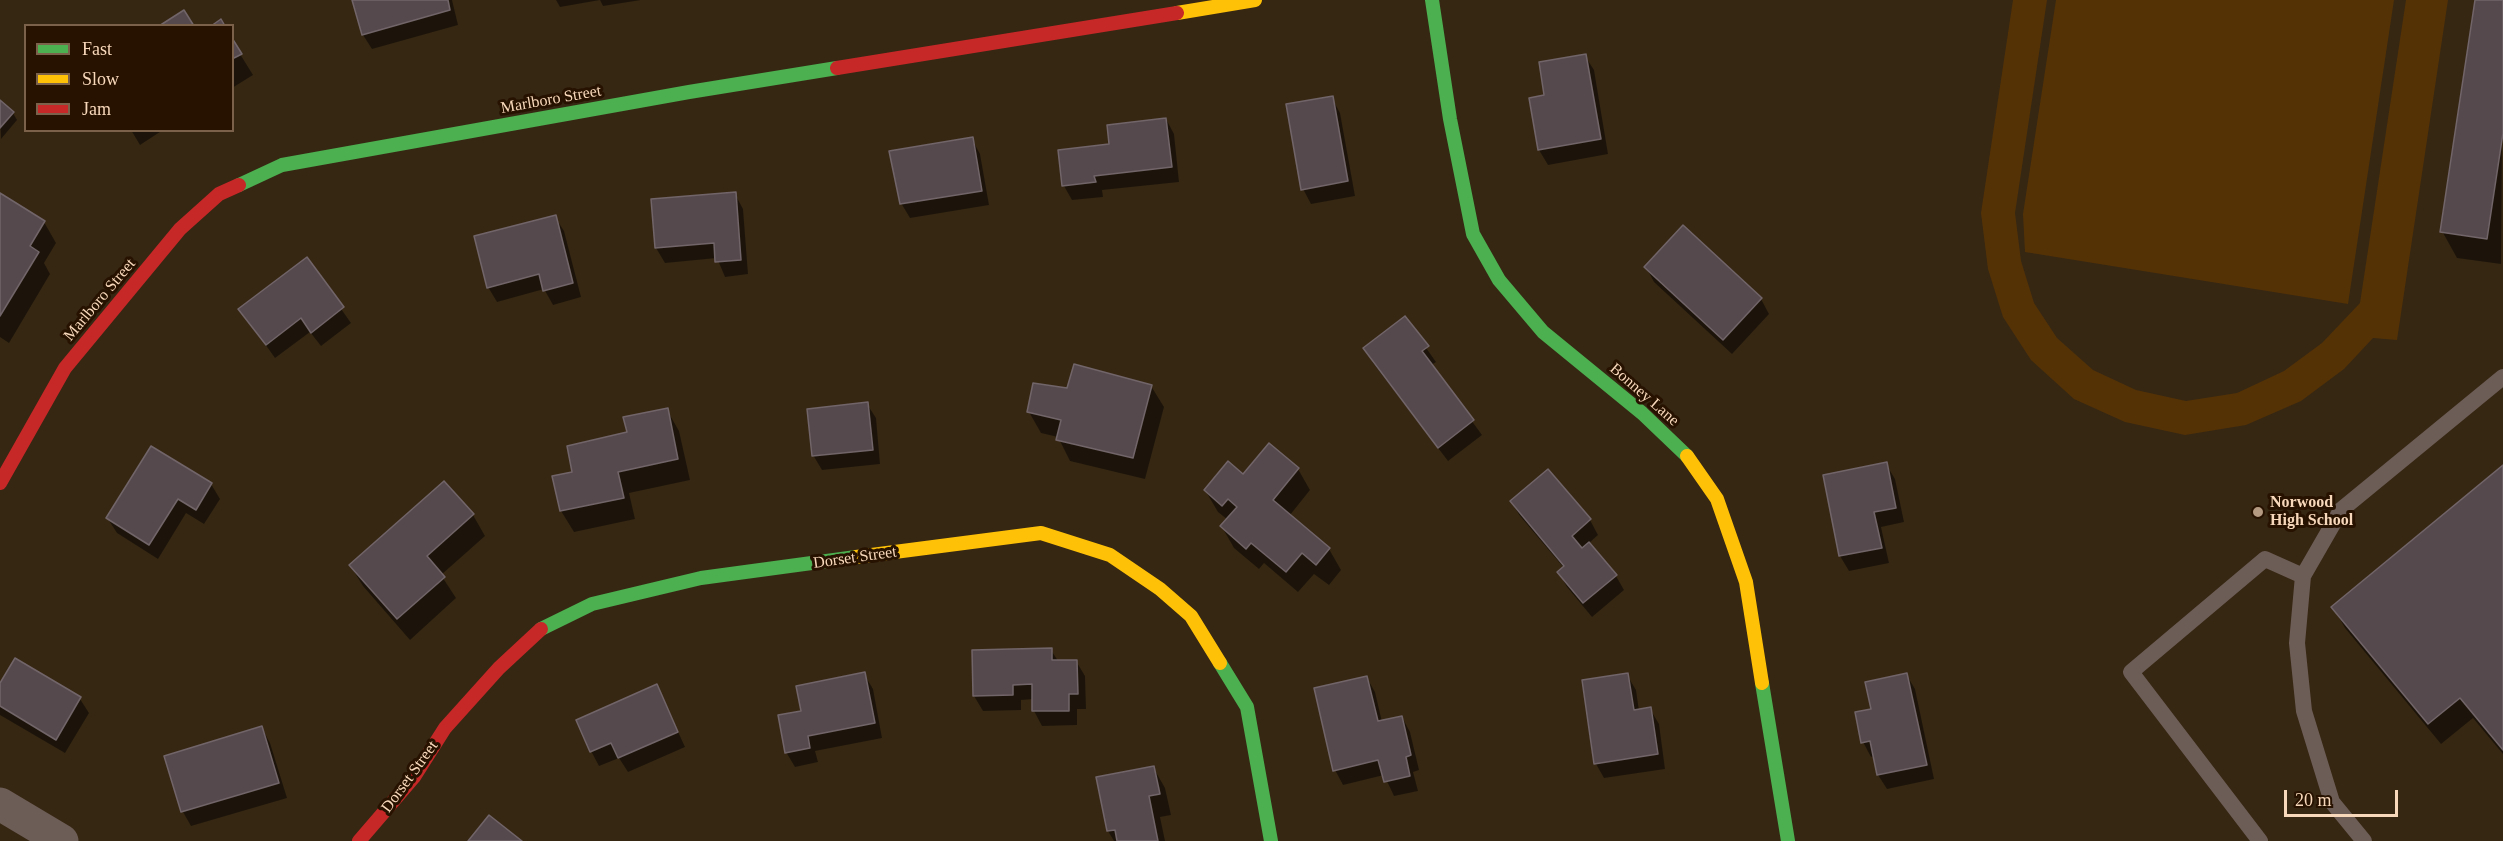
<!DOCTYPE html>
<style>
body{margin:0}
#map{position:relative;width:2503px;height:841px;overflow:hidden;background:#362713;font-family:Georgia,serif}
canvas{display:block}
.legend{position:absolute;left:24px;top:24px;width:210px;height:108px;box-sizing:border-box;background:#271200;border:2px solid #7b614a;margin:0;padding:8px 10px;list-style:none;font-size:18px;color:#f8d8ba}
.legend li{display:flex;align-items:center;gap:12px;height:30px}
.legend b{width:30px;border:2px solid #7b614a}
.scale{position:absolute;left:2284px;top:790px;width:114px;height:27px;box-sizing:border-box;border:3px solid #f8d8ba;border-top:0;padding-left:8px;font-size:18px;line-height:21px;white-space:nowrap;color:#f8d8ba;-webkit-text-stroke:4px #271200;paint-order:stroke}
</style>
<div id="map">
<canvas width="2503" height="841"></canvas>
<ul class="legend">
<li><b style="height:8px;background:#4caf50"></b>Fast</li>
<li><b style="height:8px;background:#ffc107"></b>Slow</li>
<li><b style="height:8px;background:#c62828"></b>Jam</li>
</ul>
<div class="scale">20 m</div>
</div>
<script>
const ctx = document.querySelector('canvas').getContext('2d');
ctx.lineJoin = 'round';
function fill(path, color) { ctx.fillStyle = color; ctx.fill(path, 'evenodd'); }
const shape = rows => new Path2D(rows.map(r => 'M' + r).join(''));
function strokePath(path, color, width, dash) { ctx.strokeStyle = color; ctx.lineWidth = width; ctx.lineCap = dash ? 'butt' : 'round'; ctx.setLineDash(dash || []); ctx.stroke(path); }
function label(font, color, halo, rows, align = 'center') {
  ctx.font = font + ' Georgia,serif'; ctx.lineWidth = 6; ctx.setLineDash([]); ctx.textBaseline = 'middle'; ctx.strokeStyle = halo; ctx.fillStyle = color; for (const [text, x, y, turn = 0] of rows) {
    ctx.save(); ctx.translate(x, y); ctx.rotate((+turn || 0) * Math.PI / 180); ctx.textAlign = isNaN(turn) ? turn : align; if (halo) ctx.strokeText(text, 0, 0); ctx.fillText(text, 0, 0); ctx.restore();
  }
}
const green = shape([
 [2013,0,2047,0,2015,213,2021,261,2034,303,2057,338,2093,370,2136,390,2186,401,2237,393,2284,371,2322,343,2360,303,2406,0,2448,0,2397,340,2373,338,2344,369,2301,401,2246,425,2185,435,2125,422,2074,399,2031,360,2003,317,1988,269,1981,213],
 [2056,0,2394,0,2348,304,2025,252,2023,214]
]);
const shadow = shape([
 [353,0,452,0,458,25,372,49,363,35],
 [556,0,641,0,603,6,600,0,560,7],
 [2476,0,2503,0,2501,264,2457,258,2442,231],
 [232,41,253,75,232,88],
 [1585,56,1594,70,1608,154,1548,165,1539,150,1531,99,1545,96],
 [1332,98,1340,113,1355,196,1311,204,1303,189],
 [0,102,13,113,17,120,1,139],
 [1166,119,1174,134,1179,182,1102,190,1103,197,1072,200,1064,186,1110,146],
 [131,130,163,130,140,145],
 [972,139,980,154,989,205,910,218,901,203],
 [735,194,743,209,748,274,725,277,717,258,665,263,656,248,652,201],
 [0,195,44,222,56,243,44,263,50,274,9,343,0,337],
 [555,217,564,231,581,297,553,305,544,289,497,302,488,287],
 [1683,227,1761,299,1769,314,1732,354,1654,282,1646,267],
 [306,259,351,323,321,346,310,332,275,358,240,309],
 [1405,318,1436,362,1431,365,1482,435,1448,461,1373,363,1365,348],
 [1151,386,1164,407,1145,479,1070,461,1058,437,1041,433,1029,412,1069,390],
 [867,404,876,418,880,464,822,470,813,455],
 [667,410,679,431,690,480,629,493,635,519,574,532,561,511,554,477,574,473],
 [1270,445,1298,469,1310,490,1290,515,1329,549,1341,570,1329,585,1314,574,1298,592,1264,563,1259,569,1234,548,1222,527,1228,520,1218,512,1205,490,1243,476],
 [1886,464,1895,479,1904,522,1881,527,1889,563,1849,571,1840,556,1824,477],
 [2503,467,2503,754,2473,718,2441,744,2345,628,2333,607],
 [1548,471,1590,520,1598,535,1589,543,1616,576,1624,590,1592,617,1567,587,1559,573,1564,568,1520,516,1511,502],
 [444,483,473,515,485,536,441,575,456,598,410,640,363,586,350,565],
 [211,484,220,499,204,524,186,513,158,559,117,533,108,519],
 [1051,650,1058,661,1076,661,1085,676,1086,709,1077,709,1077,725,1042,726,1034,711,1034,699,1021,700,1021,710,983,711,974,696],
 [15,660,80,699,89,713,65,753,0,715,0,686],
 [864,674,873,689,882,738,815,751,818,762,795,767,786,752,802,712],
 [1906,674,1915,689,1934,779,1887,789,1878,775,1874,756,1871,757,1863,742,1873,710],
 [1627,675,1636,690,1639,711,1650,709,1659,724,1665,769,1604,778,1596,764],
 [1367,678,1375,692,1382,722,1402,717,1410,732,1419,770,1413,772,1418,791,1394,796,1384,775,1343,785,1335,770],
 [657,686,685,747,628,772,619,758,599,766,591,751],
 [262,728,270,743,287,798,191,826,183,812,166,757],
 [1153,767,1165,788,1171,815,1160,817,1165,841,1114,841,1108,831]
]);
const building = shape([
 [352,0,448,0,450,10,362,35,352,0],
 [2475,0,2503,0,2503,133,2487,239,2440,232,2475,0],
 [184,10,194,26,159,26,184,10],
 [221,19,225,26,211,26,221,19],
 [232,38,242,54,232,59,232,38],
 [1586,54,1601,139,1538,150,1529,98,1544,95,1539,62,1586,54],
 [1333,96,1348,181,1301,190,1286,104,1333,96],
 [0,100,14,112,0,128,0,100],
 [1166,118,1172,167,1094,176,1096,182,1062,186,1058,150,1109,144,1107,125,1166,118],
 [973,137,982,191,900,204,889,151,973,137],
 [736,192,741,260,715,262,714,243,655,248,651,199,736,192],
 [0,193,45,221,30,246,39,252,0,316,0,193],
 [556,215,573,283,543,291,539,274,487,288,474,236,556,215],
 [1683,225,1762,298,1723,340,1644,267,1683,225],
 [307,257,344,307,311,333,301,318,266,345,238,309,307,257],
 [1405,316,1429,346,1422,351,1474,420,1438,448,1363,348,1405,316],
 [1074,364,1152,385,1133,458,1056,440,1061,420,1027,412,1033,383,1067,388,1074,364],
 [868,402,873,450,812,456,807,409,868,402],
 [668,408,678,459,618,472,624,498,560,511,552,476,572,472,567,446,627,432,623,417,668,408],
 [1269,443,1299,468,1273,500,1330,548,1316,565,1302,553,1286,572,1251,543,1246,549,1220,526,1237,507,1228,499,1222,506,1204,490,1228,461,1243,474,1269,443],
 [151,446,212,483,196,510,178,499,149,545,106,518,151,446],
 [1887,462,1896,508,1874,512,1882,548,1839,556,1823,475,1887,462],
 [2503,465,2503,750,2460,698,2428,724,2331,607,2503,465],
 [1548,469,1591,519,1572,536,1582,548,1589,542,1617,575,1583,603,1557,572,1564,566,1510,501,1548,469],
 [444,481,474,514,427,556,445,577,397,619,349,565,444,481],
 [1052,648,1052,660,1077,660,1078,694,1069,694,1069,711,1032,711,1032,684,1013,685,1013,695,973,696,972,650,1052,648],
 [15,658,81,697,56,740,0,706,0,683,15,658],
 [865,672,875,723,808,736,810,748,785,753,778,715,801,711,796,686,865,672],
 [1628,673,1634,710,1651,707,1658,754,1594,764,1582,680,1628,673],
 [1907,673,1927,765,1877,775,1870,741,1861,743,1855,712,1871,709,1865,682,1907,673],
 [1367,676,1378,721,1402,716,1411,755,1406,757,1410,776,1384,782,1378,760,1333,771,1314,688,1367,676],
 [657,684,678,732,618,758,611,743,590,752,576,720,657,684],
 [262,726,279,783,181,812,164,756,262,726],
 [1154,766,1160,794,1149,796,1158,841,1117,841,1115,830,1107,831,1096,777,1154,766],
 [489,815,522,841,468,841,489,815]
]);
const lane = shape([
 [2260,841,2131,672,2265,559,2303,576],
 [2364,841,2332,802,2304,711,2297,643,2303,576,2341,510,2503,377]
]);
const street = shape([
 [0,804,62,841]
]);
const fast = shape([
 [1432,0,1450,119,1473,234,1499,280,1543,332,1642,413,1687,456],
 [239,185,282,165,689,92,837,68],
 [541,629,592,604,701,578,856,557],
 [1220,663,1247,707,1271,841],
 [1762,683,1788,841]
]);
const slow = shape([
 [1177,13,1255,0],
 [1687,456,1717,499,1746,582,1762,683],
 [856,557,1041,533,1110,555,1160,589,1191,616,1220,663]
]);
const jam = shape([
 [837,68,1177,13],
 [0,483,65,368,180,229,219,194,239,185],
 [359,841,414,777,445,728,499,668,541,629]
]);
const markers = [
 [2258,512,6,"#b49a80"]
];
const streetNames = [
 ["Marlboro Street",551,100,-10],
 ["Marlboro Street",100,300,-50],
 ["Bonney Lane",1644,395,41],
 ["Dorset Street",855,558,-8],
 ["Dorset Street",410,777,-54]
];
const poiNames = [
 ["Norwood",2270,503],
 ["High School",2270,521]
];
fill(green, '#543206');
fill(shadow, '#0007');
fill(building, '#56494d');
strokePath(building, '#726569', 1.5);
strokePath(lane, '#6d5d57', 16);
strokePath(street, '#6d5d57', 33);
strokePath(fast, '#4caf50', 14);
strokePath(slow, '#ffc107', 14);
strokePath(jam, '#c62828', 14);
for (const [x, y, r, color] of markers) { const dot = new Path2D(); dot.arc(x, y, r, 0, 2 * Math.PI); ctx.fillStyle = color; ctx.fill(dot); strokePath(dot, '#271200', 2); }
label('16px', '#f8d8ba', '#271200', streetNames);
label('bold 16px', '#f8d8ba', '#271200', poiNames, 'left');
</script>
